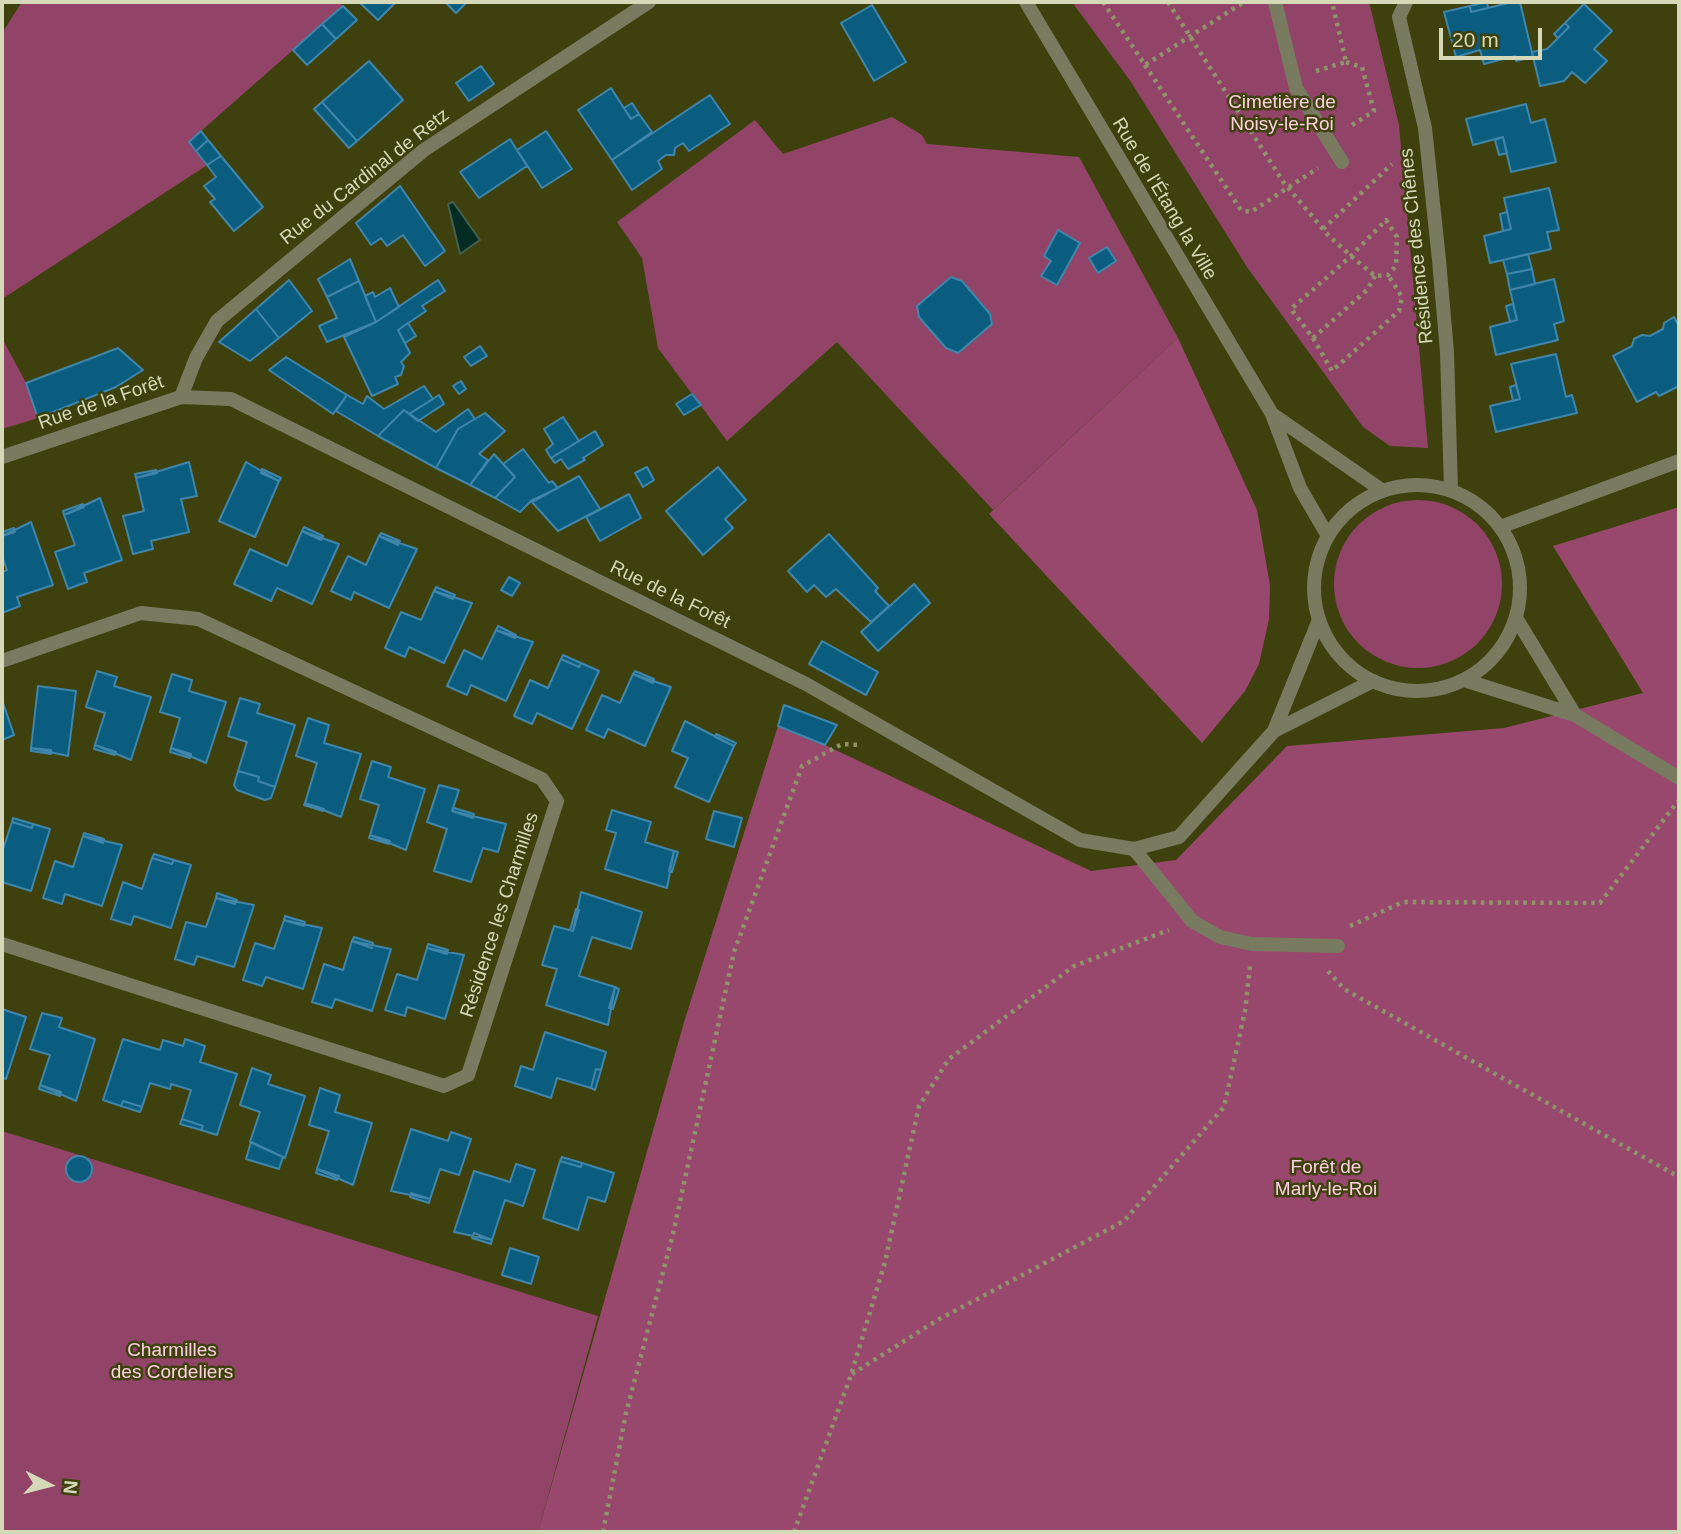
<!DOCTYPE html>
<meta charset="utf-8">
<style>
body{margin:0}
#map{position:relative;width:1681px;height:1534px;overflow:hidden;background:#3e410d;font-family:Helvetica,sans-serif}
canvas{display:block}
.frame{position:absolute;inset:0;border:4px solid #d5d9b8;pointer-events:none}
.north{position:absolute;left:14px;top:1450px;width:70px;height:70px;-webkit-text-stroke:5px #3e410d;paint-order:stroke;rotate:96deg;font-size:19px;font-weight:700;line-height:28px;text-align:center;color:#d5d9b8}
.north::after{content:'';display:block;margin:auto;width:24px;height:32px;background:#d5d9b8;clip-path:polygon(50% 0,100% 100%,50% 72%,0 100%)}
.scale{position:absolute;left:1439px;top:28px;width:103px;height:32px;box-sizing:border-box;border:4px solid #d5d9b8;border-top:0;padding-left:9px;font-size:21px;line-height:24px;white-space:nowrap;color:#d5d9b8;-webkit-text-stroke:5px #3e410d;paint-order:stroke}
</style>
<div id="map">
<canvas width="1681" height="1534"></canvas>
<div class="frame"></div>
<div class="north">N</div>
<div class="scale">20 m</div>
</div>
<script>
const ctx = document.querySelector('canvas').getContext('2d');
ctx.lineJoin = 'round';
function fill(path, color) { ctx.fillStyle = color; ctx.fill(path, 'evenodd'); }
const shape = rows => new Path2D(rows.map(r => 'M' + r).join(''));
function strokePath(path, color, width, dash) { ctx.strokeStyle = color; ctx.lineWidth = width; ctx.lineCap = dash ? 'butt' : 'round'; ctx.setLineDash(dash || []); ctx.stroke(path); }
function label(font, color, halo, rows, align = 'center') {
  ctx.font = font + ' Helvetica,sans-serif'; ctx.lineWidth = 5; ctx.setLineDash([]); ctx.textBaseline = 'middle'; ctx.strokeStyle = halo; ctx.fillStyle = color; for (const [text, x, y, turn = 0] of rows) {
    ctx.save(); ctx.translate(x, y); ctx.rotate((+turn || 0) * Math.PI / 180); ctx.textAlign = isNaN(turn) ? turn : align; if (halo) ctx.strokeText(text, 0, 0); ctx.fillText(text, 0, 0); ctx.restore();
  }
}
const green = shape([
 [22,2,338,2,343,6,201,131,221,156,2,299,2,33],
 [1072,2,1369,2,1399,125,1428,448,1390,446,1363,427,1247,267,1131,82],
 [892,117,922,135,927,144,1079,157,1178,338,993,510,837,342,727,441,658,348,642,258,617,222,755,120,783,154],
 [2,338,26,383,38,418,2,429],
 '1334 584a84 84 0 1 1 168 0a84 84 0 1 1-168 0Z',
 [2,1131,598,1316,538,1532,2,1532]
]);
const forest = shape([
 [1178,338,1257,510,1270,585,1269,619,1259,664,1245,691,1202,743,989,514],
 [1679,507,1679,1532,538,1532,685,1019,778,726,825,745,1091,871,1176,860,1287,746,1504,728,1643,693,1553,546]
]);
const water = shape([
 [453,202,480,240,460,254,448,204,453,202]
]);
const building = shape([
 [359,2,396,2,378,20,359,2],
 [445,2,467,2,456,13,445,2],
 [1487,2,1488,8,1471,12,1470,6,1487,2],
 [1513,2,1520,2,1533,57,1516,61,1515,56,1484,64,1480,50,1456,57,1444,12,1470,6,1471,12,1513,2],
 [1584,4,1612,31,1594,49,1607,61,1585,83,1572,72,1564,81,1540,86,1532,52,1547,49,1569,27,1565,23,1584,4],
 [872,5,906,62,874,81,841,23,872,5],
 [343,6,357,20,336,39,322,24,343,6],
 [1565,23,1569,27,1558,38,1554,34,1565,23],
 [322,24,336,39,307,65,293,50,322,24],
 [369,61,403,100,357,141,322,102,369,61],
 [481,66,494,84,469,101,456,83,481,66],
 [611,88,631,119,639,114,652,132,612,160,578,110,611,88],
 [710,95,730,124,689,151,683,143,675,148,674,155,666,155,658,161,662,169,632,190,612,160,710,95],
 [322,102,357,141,349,148,314,109,322,102],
 [632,103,639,114,631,119,624,108,632,103],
 [1526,104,1531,123,1545,119,1556,162,1511,172,1503,137,1473,145,1466,119,1526,104],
 [201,131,208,140,196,151,189,142,201,131],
 [546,131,572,169,542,188,517,150,546,131],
 [1503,137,1507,153,1499,155,1495,140,1503,137],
 [510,139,527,166,479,198,460,172,510,139],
 [208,140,221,156,207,165,196,151,208,140],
 [221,156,263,207,234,231,210,202,215,199,204,186,216,177,207,165,221,156],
 [400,186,445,251,425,266,403,235,387,246,381,238,371,245,356,223,400,186],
 [1549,188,1559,230,1547,232,1551,249,1490,263,1484,236,1511,229,1504,198,1549,188],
 [1507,212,1511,229,1503,231,1500,214,1507,212],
 [1058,230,1080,243,1057,285,1041,276,1051,261,1044,256,1058,230],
 [1107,247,1116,261,1098,273,1089,258,1107,247],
 [1528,254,1532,269,1507,274,1503,260,1528,254],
 [350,259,359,281,327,297,318,279,350,259],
 [1532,269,1535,284,1510,290,1507,274,1532,269],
 [951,277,962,281,990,314,992,324,958,353,946,348,919,317,917,306,951,277],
 [1554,279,1564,321,1554,324,1558,340,1496,355,1490,327,1517,320,1510,290,1554,279],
 [289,280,312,311,279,338,256,309,289,280],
 [438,280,445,291,422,306,426,311,398,330,410,353,401,362,404,366,401,375,395,377,398,384,372,396,344,337,376,322,438,280],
 [359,281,376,322,327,342,319,326,337,318,327,297,359,281],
 [390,288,399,307,376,322,365,296,373,292,375,297,390,288],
 [1513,304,1517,320,1510,322,1506,306,1513,304],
 [256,309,279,338,250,361,219,342,256,309],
 [1674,317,1679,326,1679,386,1659,396,1656,392,1637,402,1613,356,1632,346,1634,339,1642,335,1650,336,1663,329,1664,323,1674,317],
 [408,323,416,336,405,343,398,330,408,323],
 [480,346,487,356,471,366,464,357,480,346],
 [118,348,143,370,116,387,38,418,26,383,118,348],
 [1556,354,1566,397,1572,395,1577,413,1496,432,1490,406,1520,399,1511,364,1556,354],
 [286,357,347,395,333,414,269,370,286,357],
 [461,381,466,389,459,394,453,386,461,381],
 [1516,385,1520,399,1513,401,1510,387,1516,385],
 [424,386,433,399,409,414,404,410,378,436,336,411,347,395,363,404,367,396,384,409,424,386],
 [692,394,701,405,684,415,676,404,692,394],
 [439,395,444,404,418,421,409,414,439,395],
 [468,409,475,419,458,429,436,468,378,436,404,410,436,432,468,409],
 [485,413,505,431,479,454,488,460,470,485,436,468,458,429,485,413],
 [563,417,579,441,551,458,546,450,553,444,544,429,563,417],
 [595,431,603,445,583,458,585,460,568,469,561,459,555,463,551,458,595,431],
 [523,449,549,483,552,481,558,488,531,501,520,512,495,498,515,477,503,464,523,449],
 [494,454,515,477,495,498,470,485,494,454],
 [189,462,197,496,181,499,189,532,151,541,153,549,133,554,123,516,144,511,136,478,189,462],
 [246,462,279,481,255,537,219,521,246,462],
 [647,467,654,480,643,487,635,473,647,467],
 [718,467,746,500,725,519,733,528,703,555,666,511,718,467],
 [262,469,281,478,279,481,261,473,262,469],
 [156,470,157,473,136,478,135,474,156,470],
 [579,476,600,509,558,531,532,502,579,476],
 [629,494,641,518,600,541,586,517,629,494],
 [100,498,122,560,84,573,87,582,68,589,55,552,75,545,64,515,100,498],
 [83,504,84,507,64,515,63,511,83,504],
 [31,522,53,585,17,597,20,606,2,613,2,572,7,570,2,556,2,536,31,522],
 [304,527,323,536,321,540,302,531,304,527],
 [14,528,15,532,2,536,2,532,14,528],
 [302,531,339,544,312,604,277,588,271,601,234,584,250,549,287,566,302,531],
 [381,533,400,541,398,545,379,536,381,533],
 [829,534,878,588,875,591,889,606,871,622,836,589,826,597,814,585,807,592,788,571,829,534],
 [379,536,417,549,389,608,354,592,351,600,331,591,348,556,366,565,379,536],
 [509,577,520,583,512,596,501,590,509,577],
 [914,584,930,603,878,651,861,632,914,584],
 [436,587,455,595,453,599,434,591,436,587],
 [434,591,472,603,444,663,409,647,405,657,385,648,401,612,421,620,434,591],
 [498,626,516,635,515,638,496,630,498,626],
 [496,630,533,642,506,701,471,685,467,695,447,686,464,650,482,659,496,630],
 [822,641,878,672,866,695,809,664,822,641],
 [563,655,581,663,579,667,561,659,563,655],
 [561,659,579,667,581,663,599,671,572,729,537,713,532,724,514,716,530,680,548,688,561,659],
 [97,671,117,677,114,686,151,697,131,760,95,745,105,713,86,707,97,671],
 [635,671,654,679,653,683,633,674,635,671],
 [172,674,192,680,189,691,226,702,206,763,171,748,180,718,160,712,172,674],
 [633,674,671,687,645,746,608,729,604,738,586,730,602,695,620,703,633,674],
 [38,686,76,691,68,756,31,748,38,686],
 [240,698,260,704,257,713,295,725,275,787,258,781,259,777,238,771,247,742,228,736,240,698],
 [2,700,14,735,2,740,2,700],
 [784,705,837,725,825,745,778,726,784,705],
 [308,718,329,725,324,743,361,754,341,817,305,803,317,763,296,756,308,718],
 [685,721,734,746,709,802,675,787,688,758,672,751,685,721],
 [716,734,736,743,734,746,715,737,716,734],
 [95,745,116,752,115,755,94,749,95,745],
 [31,748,51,750,51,754,31,751,31,748],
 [171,748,191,754,190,758,170,752,171,748],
 [372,761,391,767,388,777,425,789,406,850,370,835,379,805,360,799,372,761],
 [238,771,259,777,258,781,275,787,271,798,265,800,237,790,234,785,238,771],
 [439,785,459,790,452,811,506,824,498,852,483,848,471,882,434,871,447,829,427,822,439,785],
 [305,803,324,809,323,811,304,805,305,803],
 [454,808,474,814,473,818,452,811,454,808],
 [612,810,651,822,645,842,674,851,667,888,605,869,616,833,606,830,612,810],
 [714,811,742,818,734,847,706,839,714,811],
 [13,818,33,824,32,828,12,822,13,818],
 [12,822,32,828,33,824,50,829,31,891,2,882,2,852,12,822],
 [84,833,104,839,103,843,83,836,84,833],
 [370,835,390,841,389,844,369,838,370,835],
 [83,836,122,845,102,906,65,894,62,904,43,898,55,861,73,867,83,836],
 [674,851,678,852,672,872,669,871,674,851],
 [154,854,174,860,172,864,152,858,154,854],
 [152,858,172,864,174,860,191,865,171,928,134,916,131,925,111,919,123,882,142,889,152,858],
 [581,892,642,912,631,949,592,937,579,976,615,987,608,1025,546,1005,557,969,542,965,554,926,573,931,581,892],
 [217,893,237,900,235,904,216,898,217,893],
 [216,898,254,905,234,967,197,956,194,965,175,959,186,922,206,927,216,898],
 [576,909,579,910,573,931,570,930,576,909],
 [285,916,305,922,304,926,284,920,285,916],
 [284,920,322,928,303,989,266,977,262,986,243,980,255,943,274,949,284,920],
 [354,937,373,943,372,948,352,941,354,937],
 [352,941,391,949,372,1011,335,999,332,1008,312,1002,324,964,343,970,352,941],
 [428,944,448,950,447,954,427,948,428,944],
 [427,948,464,955,445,1019,407,1007,405,1016,385,1010,397,974,417,980,427,948],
 [615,987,619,989,613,1009,609,1008,615,987],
 [2,1009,26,1017,6,1079,2,1078,2,1009],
 [42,1013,62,1018,59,1027,95,1039,76,1101,40,1085,50,1055,30,1049,42,1013],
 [545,1032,606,1052,601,1070,596,1069,591,1088,557,1078,551,1098,515,1086,521,1066,533,1070,545,1032],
 [123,1039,160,1050,163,1040,183,1046,185,1039,205,1046,200,1062,237,1074,217,1135,201,1130,203,1126,182,1119,191,1090,171,1084,170,1089,150,1083,142,1107,123,1101,121,1106,103,1100,123,1039],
 [252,1068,271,1075,268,1084,305,1096,285,1158,250,1142,260,1112,240,1105,252,1068],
 [596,1069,601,1070,595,1090,591,1088,596,1069],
 [40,1085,61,1092,60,1096,39,1089,40,1085],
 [320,1088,340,1095,335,1112,372,1123,353,1185,317,1169,329,1131,309,1125,320,1088],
 [123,1101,142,1107,140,1112,121,1106,123,1101],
 [182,1119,203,1126,201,1130,180,1124,182,1119],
 [411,1129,448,1141,451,1132,471,1139,459,1175,440,1169,430,1199,391,1191,411,1129],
 [251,1142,283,1157,279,1169,246,1159,251,1142],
 '66 1169a13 13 0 1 1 26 0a13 13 0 1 1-26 0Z',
 [562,1157,582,1163,581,1167,560,1161,562,1157],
 [560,1161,581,1167,582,1163,614,1173,605,1202,588,1197,578,1230,543,1218,560,1161],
 [516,1164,535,1170,523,1206,505,1200,492,1240,454,1232,474,1171,510,1182,516,1164],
 [317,1169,339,1176,337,1180,316,1173,317,1169],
 [411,1193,430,1199,429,1203,410,1197,411,1193],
 [474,1233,492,1240,491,1244,472,1238,474,1233],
 [510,1248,539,1257,531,1284,502,1275,510,1248]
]);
const path = shape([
 [1103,2,1145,65,1244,2],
 [1168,2,1284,183,1328,235,1351,256,1375,276,1388,275,1396,266,1397,237,1386,220,1351,256,1291,309,1313,338,1367,290,1375,276],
 [1346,62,1362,67,1374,111,1349,127],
 [1145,65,1241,210,1251,212,1318,168],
 [1316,71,1346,62,1332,2],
 [1323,229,1392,164],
 [1313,338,1332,371,1399,311,1402,297,1388,275],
 [1350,926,1403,902,1600,903,1678,801],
 [1328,971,1344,989,1679,1177],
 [852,1374,936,1321,1124,1221,1224,1107,1245,1011,1250,966],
 [603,1532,626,1413,673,1234,734,952,802,766,842,744,860,745],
 [794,1532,851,1375,885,1262,919,1106,949,1059,1074,966,1169,930]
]);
const service = shape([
 [1275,2,1296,88,1342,162],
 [2,661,141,613,198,619,542,779,557,801,468,1075,444,1086,2,944],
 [1134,849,1192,921,1220,937,1252,944,1338,946]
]);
const minor = shape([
 [1406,2,1399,17,1425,128,1439,260,1447,352,1451,490],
 [181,397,196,358,217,321,424,150,649,2],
 [2,457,181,397,231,399,806,684,1080,840,1134,849,1179,837,1274,731,1319,620],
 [1500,527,1679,461],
 [1274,731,1373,681]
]);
const tertiary = shape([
 [1026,2,1272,414,1300,488,1328,536],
 [1272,414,1383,491],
 '1314 588a103 103 0 1 1 206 0a103 103 0 1 1-206 0Z',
 [1516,618,1575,715],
 [1464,680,1575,715,1679,778]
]);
const parkNames = [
 ["Cimetière de",1282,103],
 ["Noisy-le-Roi",1282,125],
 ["Forêt de",1326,1168],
 ["Marly-le-Roi",1326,1190],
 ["Charmilles",172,1351],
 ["des Cordeliers",172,1373]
];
const streetNames = [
 ["Rue du Cardinal de Retz",365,177,-38],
 ["Rue de l'Étang la Ville",1164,199,59],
 ["Résidence des Chênes",1417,246,-96],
 ["Rue de la Forêt",101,403,-19],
 ["Rue de la Forêt",670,595,26],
 ["Résidence les Charmilles",500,915,-72]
];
fill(green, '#924468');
fill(forest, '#98486d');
fill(water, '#052c22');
strokePath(water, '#43604f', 2);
fill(building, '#0b5d7f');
strokePath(building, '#4086aa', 2);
strokePath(path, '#8f9369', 4.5, [3.5, 5]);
strokePath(service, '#787b60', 14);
strokePath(minor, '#787b60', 14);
strokePath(tertiary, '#787b60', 14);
label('19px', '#fecfe1', '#3e410d', parkNames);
label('19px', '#d5d9b8', '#3e410d', streetNames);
</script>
